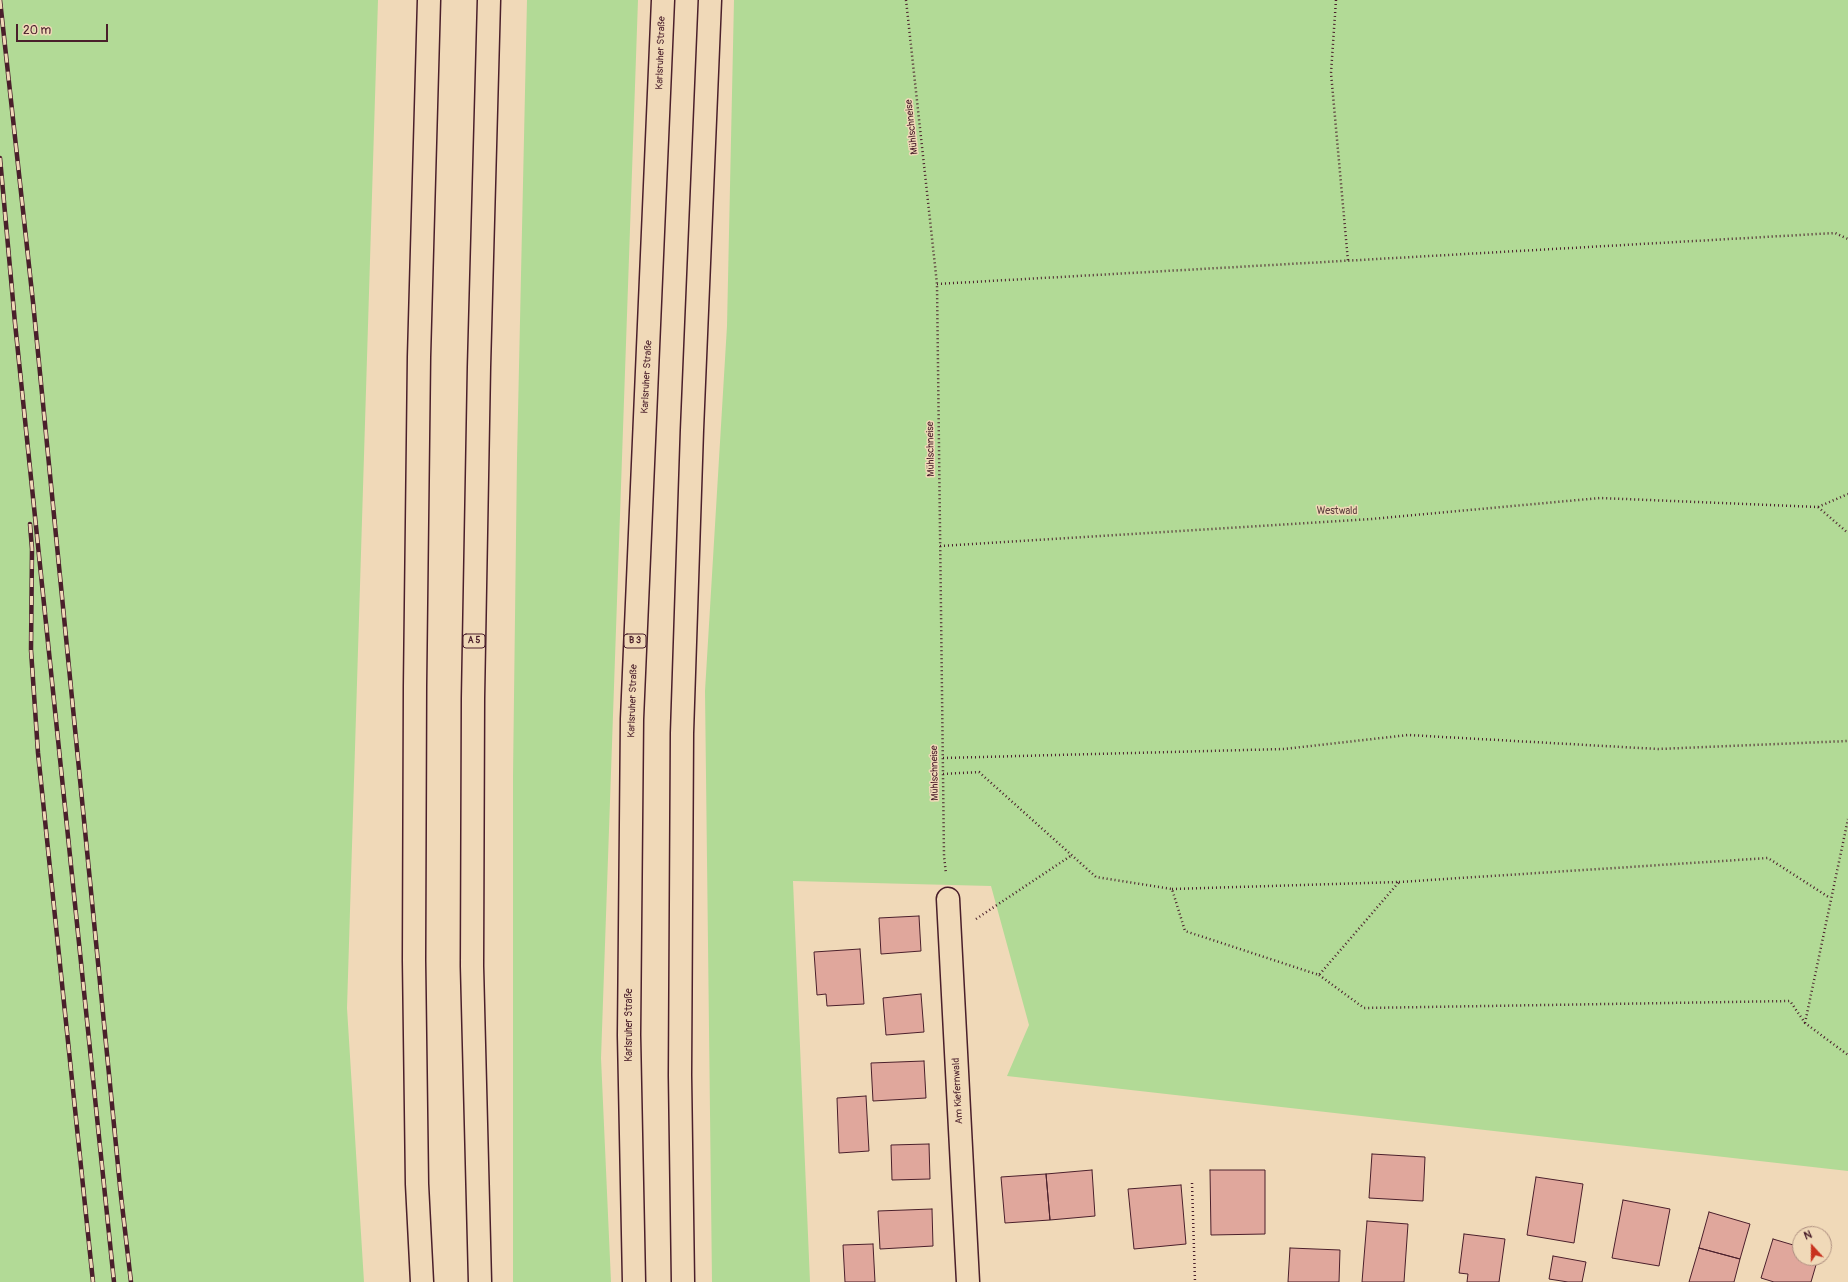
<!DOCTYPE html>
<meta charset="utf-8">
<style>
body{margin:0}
#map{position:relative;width:1848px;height:1282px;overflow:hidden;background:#f0d9b8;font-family:Pangolin,sans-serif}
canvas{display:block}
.north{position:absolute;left:1792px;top:1226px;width:40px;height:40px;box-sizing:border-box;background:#f0d9b8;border:1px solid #ae8f80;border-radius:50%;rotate:339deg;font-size:11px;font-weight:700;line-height:16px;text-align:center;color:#4a1f2b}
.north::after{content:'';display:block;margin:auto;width:14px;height:18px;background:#c8321e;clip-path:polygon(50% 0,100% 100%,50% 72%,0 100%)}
.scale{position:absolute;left:16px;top:24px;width:92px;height:18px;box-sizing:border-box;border:2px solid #4a1f2b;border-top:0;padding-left:5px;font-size:12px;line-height:14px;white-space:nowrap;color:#4a1f2b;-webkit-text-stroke:3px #f0d9b8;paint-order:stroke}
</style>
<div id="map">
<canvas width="1848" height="1282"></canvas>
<div class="north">N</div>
<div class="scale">20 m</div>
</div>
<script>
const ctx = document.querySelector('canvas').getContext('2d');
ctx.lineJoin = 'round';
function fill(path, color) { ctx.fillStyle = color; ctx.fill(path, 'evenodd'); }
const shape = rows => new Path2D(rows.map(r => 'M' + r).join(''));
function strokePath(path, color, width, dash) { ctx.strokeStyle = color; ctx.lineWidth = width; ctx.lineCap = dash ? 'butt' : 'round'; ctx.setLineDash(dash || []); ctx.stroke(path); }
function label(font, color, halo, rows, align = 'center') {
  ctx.font = font + ' Pangolin,sans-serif'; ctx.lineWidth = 3; ctx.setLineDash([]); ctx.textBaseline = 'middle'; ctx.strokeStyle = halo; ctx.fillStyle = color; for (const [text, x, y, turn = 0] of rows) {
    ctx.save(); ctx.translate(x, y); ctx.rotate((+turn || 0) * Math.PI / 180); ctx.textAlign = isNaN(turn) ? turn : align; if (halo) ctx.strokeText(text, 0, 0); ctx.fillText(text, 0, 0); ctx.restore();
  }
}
const green = shape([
 [0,0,378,0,347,1008,364,1282,0,1282],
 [527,0,638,0,601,1058,611,1282,513,1282,513,776,517,458],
 [734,0,1848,0,1848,1171,1007,1076,1029,1025,991,886,793,881,810,1282,712,1282,705,691,727,326]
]);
const building = shape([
 [919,916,921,951,881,954,879,918,919,916],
 [860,949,864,1004,827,1006,826,994,817,995,814,952,860,949],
 [921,994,924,1032,886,1035,883,998,921,994],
 [924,1061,926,1098,873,1101,871,1063,924,1061],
 [866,1096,869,1151,839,1153,837,1098,866,1096],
 [929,1144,930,1179,892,1180,891,1145,929,1144],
 [1372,1154,1425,1157,1423,1201,1369,1198,1372,1154],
 [1092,1170,1095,1216,1050,1220,1046,1174,1092,1170],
 [1210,1170,1265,1170,1265,1234,1211,1235,1210,1170],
 [1046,1174,1050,1220,1005,1223,1001,1177,1046,1174],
 [1536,1177,1583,1184,1574,1243,1527,1235,1536,1177],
 [1181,1185,1186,1244,1134,1249,1128,1189,1181,1185],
 [1623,1200,1670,1209,1659,1266,1612,1258,1623,1200],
 [932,1209,933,1246,880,1249,878,1211,932,1209],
 [1709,1212,1750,1224,1740,1259,1699,1248,1709,1212],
 [1367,1221,1408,1224,1404,1282,1362,1282,1367,1221],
 [1464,1234,1505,1239,1499,1282,1467,1282,1468,1274,1459,1273,1464,1234],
 [1773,1239,1800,1247,1800,1258,1818,1258,1811,1282,1774,1282,1761,1278,1773,1239],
 [873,1244,875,1282,845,1282,843,1245,873,1244],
 [1290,1248,1340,1250,1339,1282,1288,1282,1290,1248],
 [1699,1248,1740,1259,1734,1282,1689,1282,1699,1248],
 [1553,1256,1586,1262,1582,1282,1568,1282,1549,1279,1553,1256]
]);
const path = shape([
 [906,0,937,284,944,856,946,874],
 [1336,0,1331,73,1348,261],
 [937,284,1835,233,1848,239],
 [1818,507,1848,533],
 [940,546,1371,519,1600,498,1818,507,1848,494],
 [943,758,1284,749,1408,735,1658,749,1848,741],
 [943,774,979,772,1096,877,1172,889,1185,931,1319,975,1399,882,1172,889],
 [1399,882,1768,858,1830,898],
 [976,919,1072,855],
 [1319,975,1364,1008,1790,1001,1805,1023,1848,1055],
 [1805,1023,1848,819],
 [1192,1183,1195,1282]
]);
const minor = shape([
 [948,899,968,1282]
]);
const major = shape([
 [634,1282,629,1035,632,719,663,0],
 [683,1282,680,1075,682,733,692,430,710,0]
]);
const highway = shape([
 [422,1282,417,1184,414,960,415,686,419,357,429,0],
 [480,1282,472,966,473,698,479,367,489,0]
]);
const rail = shape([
 [0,0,33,302,121,1196,131,1282],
 [0,158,15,323,114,1282],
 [30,524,32,549,31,650,38,753,93,1282]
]);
const shields = [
 [474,641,22],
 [635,641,22]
];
const shieldNames = [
 ["A 5",474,641],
 ["B 3",635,641]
];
const streetNames = [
 ["Karlsruher Straße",661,53,-88],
 ["Mühlschneise",912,127,-96],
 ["Karlsruher Straße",647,377,-87],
 ["Mühlschneise",931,449,-91],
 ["Karlsruher Straße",633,701,-88],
 ["Mühlschneise",935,773,-91],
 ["Karlsruher Straße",629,1025,-90],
 ["Am Kiefernwald",958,1091,-93]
];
const parkNames = [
 ["Westwald",1337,511]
];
fill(green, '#b2da96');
fill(building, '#e0a79c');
strokePath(building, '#4a1f2b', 1);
strokePath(minor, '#4a1f2b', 25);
strokePath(major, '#4a1f2b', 25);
strokePath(highway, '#4a1f2b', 25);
strokePath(path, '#4a1f2b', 2.5, [1, 3]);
strokePath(minor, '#f0d9b8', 22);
strokePath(major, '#f0d9b8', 22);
strokePath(highway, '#f0d9b8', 22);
strokePath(rail, '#4a1f2b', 4.5);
strokePath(rail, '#f0d9b8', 3, [9]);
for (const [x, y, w] of shields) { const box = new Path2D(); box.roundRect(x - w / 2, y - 7, w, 14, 3); ctx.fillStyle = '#f0d9b8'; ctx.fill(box); strokePath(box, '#4a1f2b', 1); }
label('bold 9px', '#4a1f2b', null, shieldNames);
label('10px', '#4a1f2b', '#f0d9b8', streetNames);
label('10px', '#5a3b3b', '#f0d9b8', parkNames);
</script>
